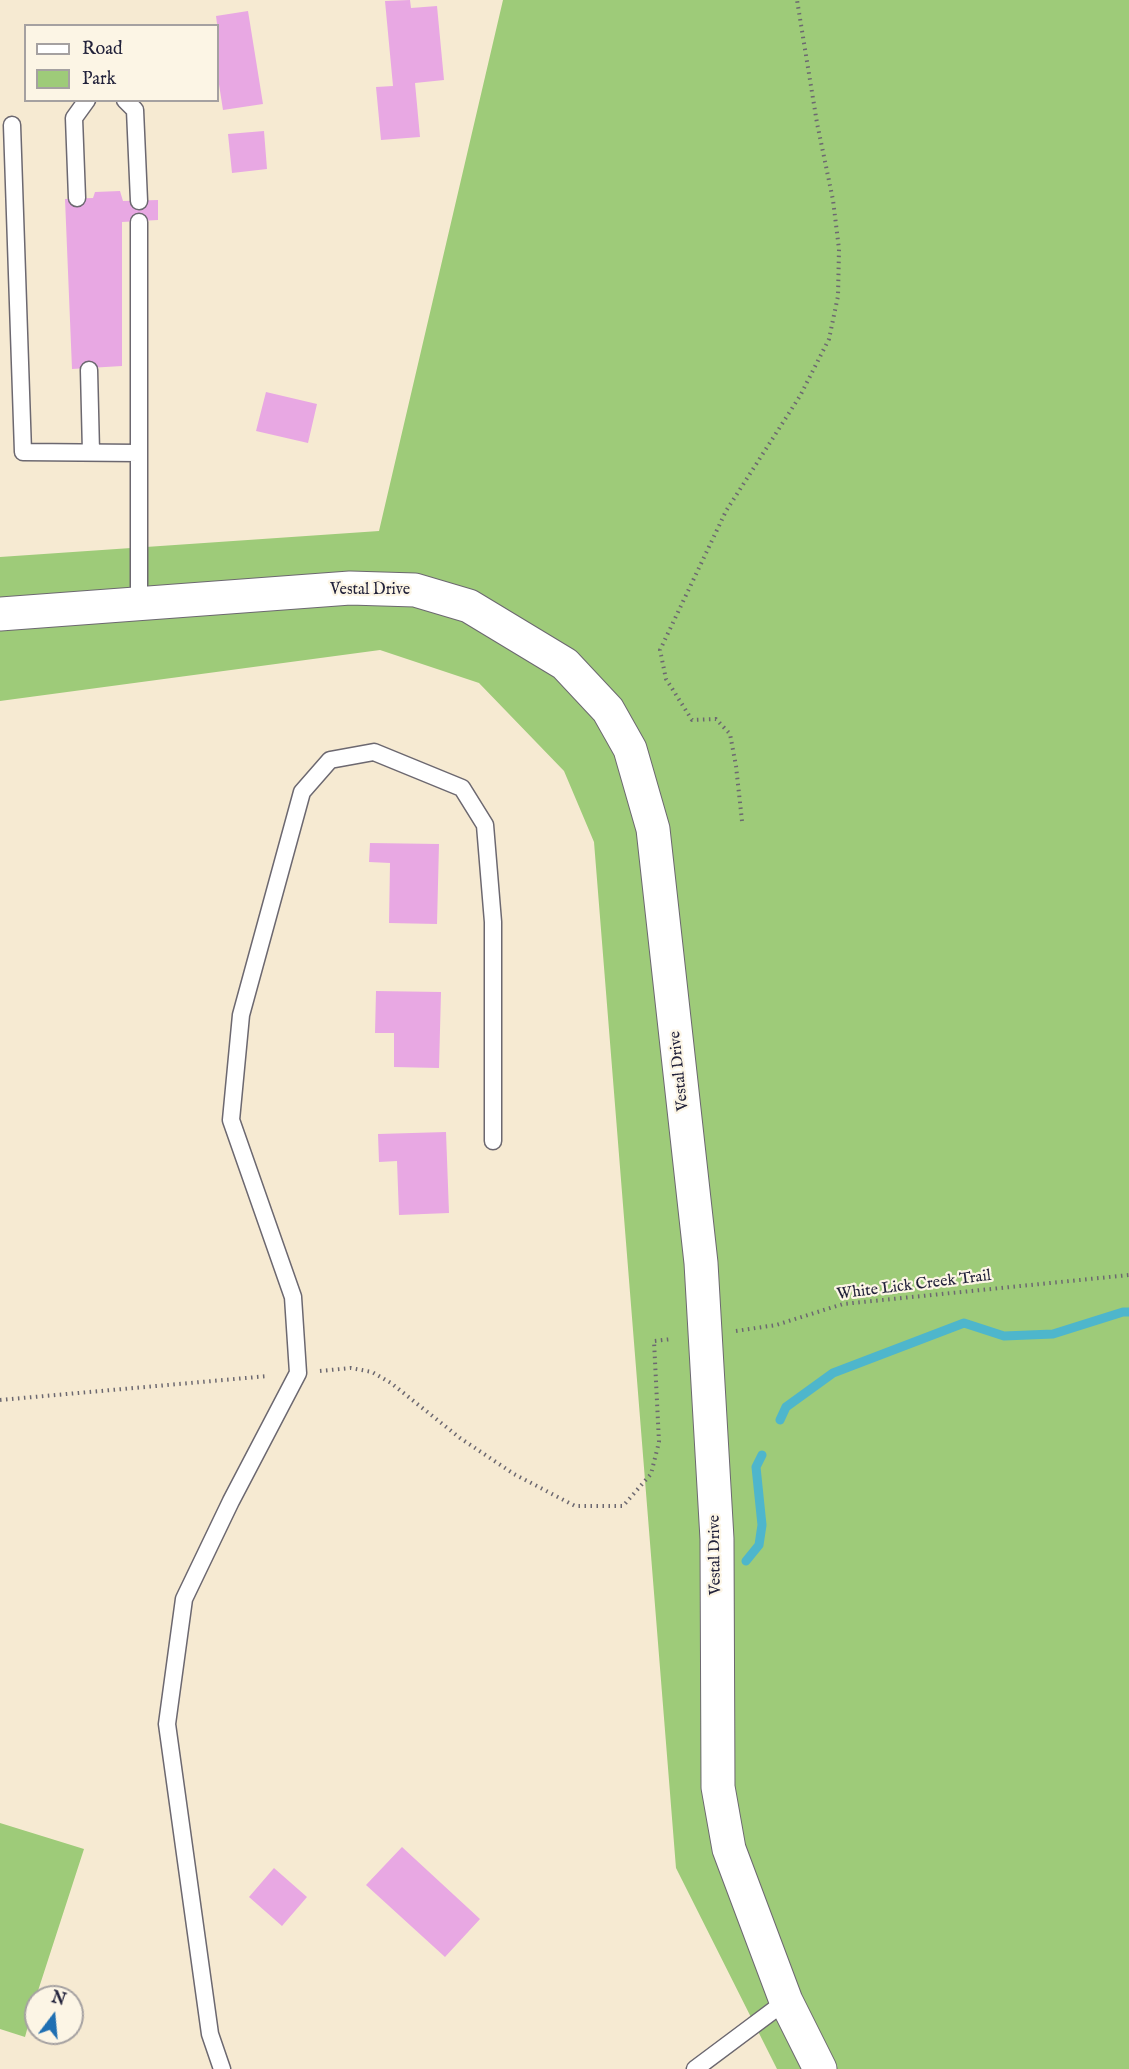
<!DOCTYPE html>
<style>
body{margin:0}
#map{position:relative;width:1129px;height:2069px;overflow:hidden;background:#f6ead2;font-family:"IM FELL English",serif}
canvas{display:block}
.legend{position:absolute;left:24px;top:24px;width:195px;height:78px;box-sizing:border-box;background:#fcf5e5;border:2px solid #a5a1a1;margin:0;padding:8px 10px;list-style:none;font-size:18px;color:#22223b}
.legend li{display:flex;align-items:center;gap:12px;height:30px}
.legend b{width:30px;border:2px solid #a5a1a1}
.north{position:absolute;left:24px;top:1985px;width:60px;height:60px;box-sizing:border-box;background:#fcf5e5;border:2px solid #a5a1a1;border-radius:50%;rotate:16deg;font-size:16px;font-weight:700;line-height:24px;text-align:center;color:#22223b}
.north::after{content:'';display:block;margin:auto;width:21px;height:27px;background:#1f6fb2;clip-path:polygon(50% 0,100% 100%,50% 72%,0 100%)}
</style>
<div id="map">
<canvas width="1129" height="2069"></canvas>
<ul class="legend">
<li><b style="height:8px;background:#fff"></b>Road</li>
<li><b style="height:16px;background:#9ecb79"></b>Park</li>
</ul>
<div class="north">N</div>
</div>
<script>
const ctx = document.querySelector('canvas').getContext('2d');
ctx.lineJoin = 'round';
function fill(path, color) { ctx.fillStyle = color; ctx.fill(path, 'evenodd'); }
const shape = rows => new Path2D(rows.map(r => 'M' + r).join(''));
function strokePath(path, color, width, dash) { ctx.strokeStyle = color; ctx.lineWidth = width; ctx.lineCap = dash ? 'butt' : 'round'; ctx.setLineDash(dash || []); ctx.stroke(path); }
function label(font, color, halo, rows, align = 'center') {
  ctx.font = font + ' "IM FELL English",serif'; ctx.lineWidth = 4.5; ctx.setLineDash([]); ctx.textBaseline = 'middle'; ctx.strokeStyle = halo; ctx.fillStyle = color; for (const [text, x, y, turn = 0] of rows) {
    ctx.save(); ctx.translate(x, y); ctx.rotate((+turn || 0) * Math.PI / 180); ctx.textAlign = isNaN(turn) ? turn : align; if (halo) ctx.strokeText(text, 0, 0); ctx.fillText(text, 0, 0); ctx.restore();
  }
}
const green = shape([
 [503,0,1129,0,1129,2069,777,2069,676,1868,594,842,564,771,479,683,380,650,0,701,0,557,379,531],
 [0,1823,84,1849,36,1997,25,2037,0,2029]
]);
const stream = shape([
 [780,1420,786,1407,833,1373,964,1323,1004,1336,1053,1334,1123,1312,1129,1312],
 [746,1561,759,1545,762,1525,756,1467,762,1455]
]);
const building = shape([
 [410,0,411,8,437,6,444,80,415,83,420,137,381,140,376,87,393,86,385,1],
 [248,11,263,104,223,110,218,78,218,31,216,16],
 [264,131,267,169,232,173,228,134],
 [120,191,123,201,158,200,158,220,122,222,122,366,72,369,65,199,93,198,95,192],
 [266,392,317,404,308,443,256,431],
 [370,843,439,844,437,924,389,923,390,863,369,862],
 [376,991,441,992,439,1068,394,1067,394,1033,375,1033],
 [446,1132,449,1213,399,1215,397,1161,379,1162,378,1134],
 [402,1847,480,1919,445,1957,366,1885],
 [274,1868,307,1897,282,1926,249,1897]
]);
const path = shape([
 [742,821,736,766,730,734,716,719,692,720,666,679,660,650,726,511,800,396,829,339,838,296,839,249,833,200,817,123,797,0],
 [736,1331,776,1325,843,1304,1129,1275],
 [320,1371,351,1368,372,1372,391,1383,460,1438,514,1474,575,1506,623,1506,651,1474,659,1442,654,1341,672,1339],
 [0,1400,268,1376]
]);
const service = shape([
 [125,100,135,110,139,201],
 [12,125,23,452,139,453],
 [77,198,74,118,87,100],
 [139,222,139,605],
 [89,370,91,452],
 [222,2069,210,2034,167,1724,184,1599,231,1501,298,1373,293,1297,231,1120,241,1015,302,792,330,760,374,752,462,788,485,825,493,922,493,1141],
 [695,2069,786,2001]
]);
const tertiary = shape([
 [0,614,350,588,415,590,469,606,565,664,608,710,630,749,653,829,701,1263,717,1539,718,1787,729,1849,786,2001,820,2069]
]);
const streetNames = [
 ["Vestal Drive",370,591],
 ["Vestal Drive",680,1071,-96],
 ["White Lick Creek Trail",914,1286,-7],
 ["Vestal Drive",716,1555,-91]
];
fill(green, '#9ecb79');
strokePath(stream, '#4eb6cc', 9);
fill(building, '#e8a8e3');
strokePath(service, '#6c6870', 19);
strokePath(tertiary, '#6c6870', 35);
strokePath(path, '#6c6870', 4, [1.5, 4.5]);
strokePath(service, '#fff', 16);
strokePath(tertiary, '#fff', 33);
label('16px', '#22223b', '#fcf5e5', streetNames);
</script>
